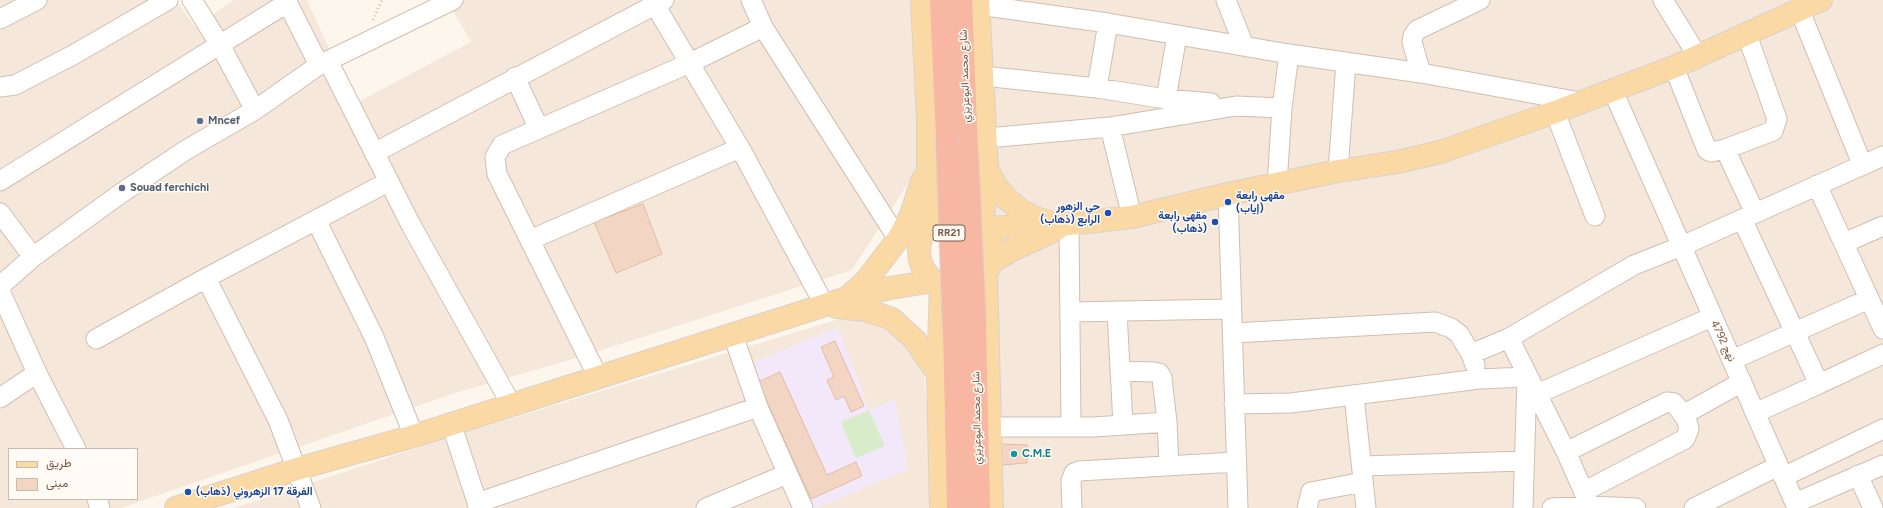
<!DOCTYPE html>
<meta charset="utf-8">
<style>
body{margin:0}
#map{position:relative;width:1883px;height:508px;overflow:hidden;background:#fdf6ec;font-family:Figtree,Vazirmatn,sans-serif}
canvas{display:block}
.legend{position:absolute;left:8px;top:448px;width:130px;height:52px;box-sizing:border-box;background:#fffaf3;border:1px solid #cabbb1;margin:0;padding:5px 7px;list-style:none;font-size:12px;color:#7a5c4d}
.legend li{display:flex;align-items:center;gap:8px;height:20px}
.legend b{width:20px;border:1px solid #cabbb1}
</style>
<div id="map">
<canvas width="1883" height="508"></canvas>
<ul class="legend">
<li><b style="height:5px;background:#fbd9a5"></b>طريق</li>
<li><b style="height:11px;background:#f3d5c3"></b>مبنى</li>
</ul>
</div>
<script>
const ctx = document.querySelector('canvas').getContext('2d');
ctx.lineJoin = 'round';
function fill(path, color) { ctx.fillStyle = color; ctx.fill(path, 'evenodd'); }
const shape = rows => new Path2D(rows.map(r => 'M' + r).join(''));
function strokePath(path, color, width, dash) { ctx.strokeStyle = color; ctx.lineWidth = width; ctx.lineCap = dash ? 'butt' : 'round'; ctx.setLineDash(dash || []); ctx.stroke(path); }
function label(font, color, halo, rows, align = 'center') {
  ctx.font = font + ' Figtree,Vazirmatn,sans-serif'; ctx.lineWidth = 3; ctx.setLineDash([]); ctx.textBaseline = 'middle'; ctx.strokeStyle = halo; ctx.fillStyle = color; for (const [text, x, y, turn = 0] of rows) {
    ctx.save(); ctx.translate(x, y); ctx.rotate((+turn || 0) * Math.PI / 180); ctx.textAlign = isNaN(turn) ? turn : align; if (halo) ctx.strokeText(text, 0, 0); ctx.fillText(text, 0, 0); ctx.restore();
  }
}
const residential = shape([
 [0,0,176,0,195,27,234,0,307,0,354,104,471,42,447,0,918,0,922,111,916,171,852,270,580,357,455,393,121,508,0,508],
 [9,449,137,449,137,499,9,499],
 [975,0,1883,0,1883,508,1004,508,997,393,995,260],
 [855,317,879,319,914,346,924,374,931,450,933,508,234,508,466,432,836,320]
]);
const education = shape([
 [838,327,869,410,895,399,908,469,817,508,811,508,747,365]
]);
const green = shape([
 [869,410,885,446,856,458,841,422]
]);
const building = shape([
 [643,204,662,254,616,273,594,222,643,204],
 [835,341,864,406,851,412,844,396,836,400,827,380,834,377,821,347,835,341],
 [780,372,827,475,856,462,862,476,811,499,758,382,780,372],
 [1000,444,1027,445,1027,463,1001,465,1000,444]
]);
const path = shape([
 [373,20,382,0]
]);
const minor = shape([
 [192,0,220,45,255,110],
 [286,0,319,65],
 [652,0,740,148,825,306],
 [751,0,763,27,898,239],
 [1226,0,1244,46],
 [1663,0,1697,55],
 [979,5,1108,23,1289,54,1421,73,1580,102],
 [1800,11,1862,164],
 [0,19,37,0],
 [328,61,411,225,511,404],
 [1674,67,1707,150,1711,152,1725,149,1773,131,1777,119,1747,35],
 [1421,73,1412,42,1413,36,1417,30,1480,0],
 [983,76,1097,88,1166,99,1211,103],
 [515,77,539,129],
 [0,87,15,85,73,55,168,0],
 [1097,88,1108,23],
 [1613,91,1795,503,1883,465],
 [1166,99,1177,35],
 [1555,112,1595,216],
 [1110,127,1132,217],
 [987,138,1110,127,1236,106,1282,108],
 [1725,149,1755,213],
 [374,153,664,0],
 [1338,171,1346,62],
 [0,181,287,3],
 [1277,184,1282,108,1289,54],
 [1817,185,1883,329],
 [1228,194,1238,508],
 [0,213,33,257],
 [1742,219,1819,384,1755,413],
 [316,220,374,337,414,436],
 [1069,224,1071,427],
 [530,240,740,148],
 [1844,243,1883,226],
 [206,278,278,420,311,508],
 [0,286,33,257,120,194,186,150,255,110,319,65,453,0],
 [0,291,37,373,76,449],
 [1117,311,1123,425],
 [1070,312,1231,309],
 [1233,333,1435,322,1451,328,1459,334,1471,354,1475,365],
 [733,335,758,407,803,508],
 [1509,338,1566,452,1590,506],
 [96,339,206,278,388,182],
 [1471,354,1509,338,1634,265,1682,246,1883,156],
 [1732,360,1869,299],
 [1120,371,1154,372,1159,373,1162,378,1167,422,1169,465],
 [598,377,497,174,495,157,502,145,690,63,763,27],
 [1819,384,1883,354],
 [1537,394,1712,317],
 [1354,396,1366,508],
 [0,398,37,373],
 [1234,404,1291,403,1479,379,1527,377,1523,508],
 [1683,415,1742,382],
 [451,423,479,508],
 [990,427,1094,427,1167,422],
 [1566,452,1667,402,1674,403,1686,418,1689,429,1685,439,1585,491],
 [1362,466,1524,461],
 [1858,475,1873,508],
 [1783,477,1883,429],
 [97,499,100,508],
 [477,503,758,407],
 [706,508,787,474],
 [1072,508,1071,481,1074,473,1079,471,1236,462],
 [1307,508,1311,492,1363,482],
 [1552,508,1590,506,1636,508],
 [1694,508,1778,466]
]);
const major = shape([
 [922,0,928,118,928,226],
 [978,0,988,185,981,224],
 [988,171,996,186,1007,199,1020,210,1035,218,1050,222],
 '919 251a37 37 0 1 1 74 0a37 37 0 1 1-74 0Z',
 [985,228,1069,224,1132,217,1228,194,1338,171,1397,162,1440,152,1555,112,1674,67,1821,0],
 [991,262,1014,249,1057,229],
 [986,272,992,508],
 [848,297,866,281,898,239,911,215,922,181],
 [837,307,866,310,892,319,915,340,938,374],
 [176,508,297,469,414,436,847,298,890,288,934,281],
 [941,508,938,374,941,285]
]);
const highway = shape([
 [941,0,947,138],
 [961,0,967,151],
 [975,327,979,508],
 [954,329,958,508]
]);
const highwayBridge = shape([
 [947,138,954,329],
 [967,151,975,327]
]);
const markers = [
 [200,121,4,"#5c6f8a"],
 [122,188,4,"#5c6f8a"],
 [1228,202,4,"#1a4fb4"],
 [1108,213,4,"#1a4fb4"],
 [1215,222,4,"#1a4fb4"],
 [1014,454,4,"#0f9aa8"],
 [188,492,4,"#1a4fb4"]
];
const shields = [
 [949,233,32]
];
const shieldNames = [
 ["RR21",949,233]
];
const streetNames = [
 ["شارع محمد البوعزيزي",965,76,-92],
 ["نهج 4792",1723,341,65],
 ["شارع محمد البوعزيزي",977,418,-91]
];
const serviceNames = [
 ["Mncef",208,121],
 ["Souad ferchichi",130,188]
];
const transitNames = [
 ["مقهى رابعة",1236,196],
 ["(إياب)",1236,209],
 ["حي الزهور",1100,207,"right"],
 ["الرابع (ذهاب)",1100,220,"right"],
 ["مقهى رابعة",1207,216,"right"],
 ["(ذهاب)",1207,229,"right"],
 ["الفرقة 17 الزهروني (ذهاب)",196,492]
];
const cultureNames = [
 ["C.M.E",1022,454]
];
fill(residential, '#f5e8da');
fill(education, '#f3e8fa');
fill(green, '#d8ecc9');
fill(building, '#f3d5c3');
strokePath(building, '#e6bba3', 1);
strokePath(minor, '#d1beb0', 21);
strokePath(major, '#dad1cd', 24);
strokePath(highway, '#dad1cd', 24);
strokePath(path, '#d9b8a5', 2.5, [1, 3]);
strokePath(minor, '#fff', 19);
strokePath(major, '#fbd9a5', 22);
strokePath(highway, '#f7b7a3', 22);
strokePath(highwayBridge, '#dad1cd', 24, []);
strokePath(highwayBridge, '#f7b7a3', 22);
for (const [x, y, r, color] of markers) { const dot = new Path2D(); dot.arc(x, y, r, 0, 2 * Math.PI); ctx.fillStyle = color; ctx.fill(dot); strokePath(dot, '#fffaf3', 1.5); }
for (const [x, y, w] of shields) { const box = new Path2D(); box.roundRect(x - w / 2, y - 8, w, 16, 3); ctx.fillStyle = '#fffaf3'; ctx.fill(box); strokePath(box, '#7a5c4d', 1); }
label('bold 10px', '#7a5c4d', null, shieldNames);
label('11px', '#7a5c4d', '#fffaf3', streetNames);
label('bold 11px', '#4e5e75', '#fffaf3', serviceNames, 'left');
label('bold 11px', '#164399', '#fffaf3', transitNames, 'left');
label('bold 11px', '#0d838f', '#fffaf3', cultureNames, 'left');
</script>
